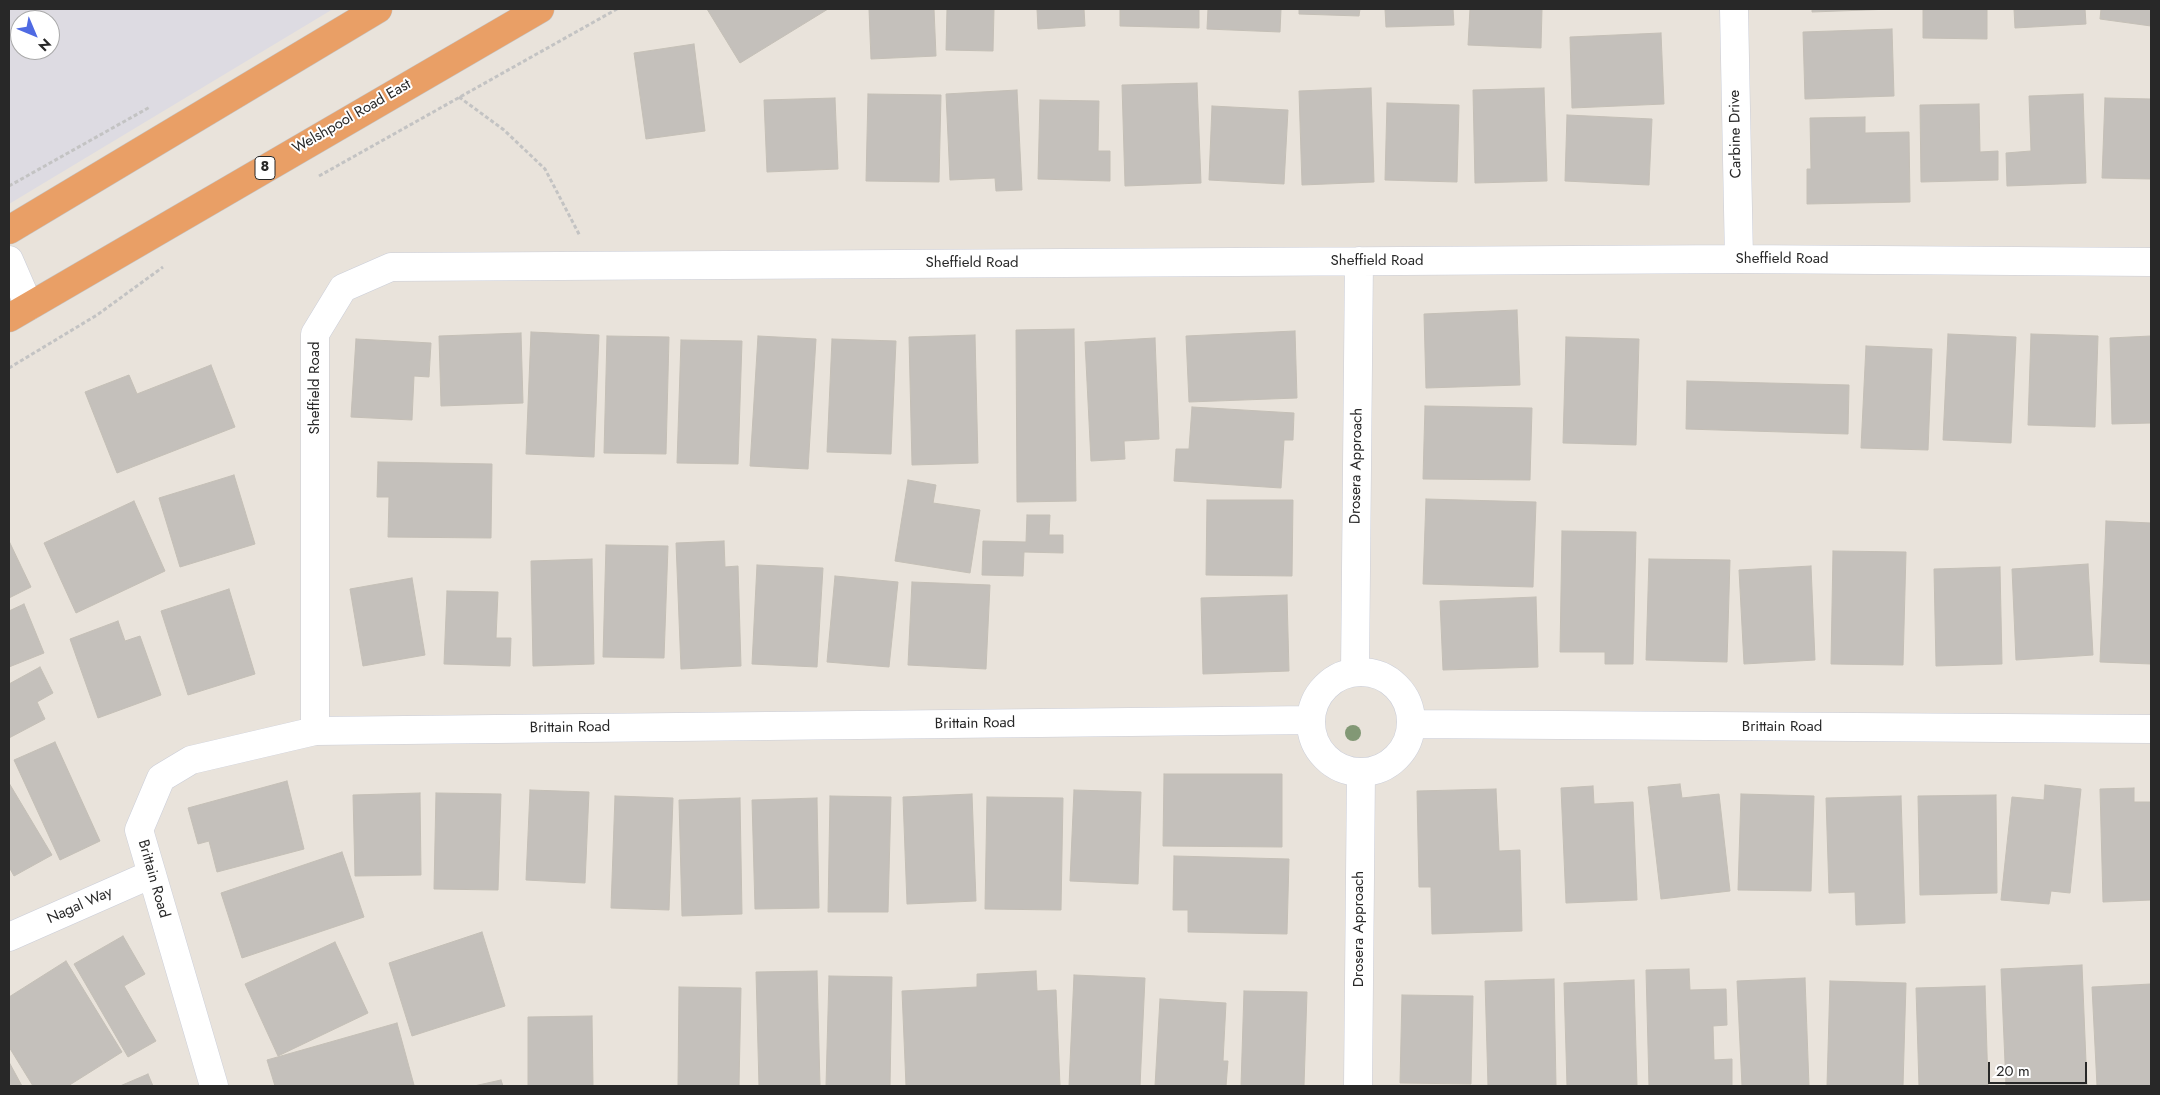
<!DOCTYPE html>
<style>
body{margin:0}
#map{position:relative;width:2160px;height:1095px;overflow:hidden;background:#e9e3db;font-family:Jost,sans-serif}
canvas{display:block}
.frame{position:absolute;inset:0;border:10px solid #282828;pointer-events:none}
.north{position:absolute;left:10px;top:10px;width:50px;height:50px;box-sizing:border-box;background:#fff;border:1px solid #a9a9a9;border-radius:50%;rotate:135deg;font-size:14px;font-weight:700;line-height:20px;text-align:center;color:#282828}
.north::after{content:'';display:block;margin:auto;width:18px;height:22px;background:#4f6ae3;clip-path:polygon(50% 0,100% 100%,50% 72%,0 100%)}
.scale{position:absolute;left:1988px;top:1062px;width:99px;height:22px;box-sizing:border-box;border:2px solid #282828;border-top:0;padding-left:6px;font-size:15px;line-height:18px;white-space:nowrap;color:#282828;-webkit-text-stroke:4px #fff;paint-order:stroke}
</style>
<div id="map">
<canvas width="2160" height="1095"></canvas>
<div class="frame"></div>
<div class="north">N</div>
<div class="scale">20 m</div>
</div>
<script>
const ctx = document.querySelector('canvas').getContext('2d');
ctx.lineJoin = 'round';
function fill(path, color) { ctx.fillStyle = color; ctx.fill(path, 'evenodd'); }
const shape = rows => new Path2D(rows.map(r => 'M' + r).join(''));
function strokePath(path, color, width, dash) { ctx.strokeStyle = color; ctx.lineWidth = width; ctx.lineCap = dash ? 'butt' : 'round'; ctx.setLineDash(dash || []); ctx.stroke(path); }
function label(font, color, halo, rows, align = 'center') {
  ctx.font = font + ' Jost,sans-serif'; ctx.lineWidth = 4; ctx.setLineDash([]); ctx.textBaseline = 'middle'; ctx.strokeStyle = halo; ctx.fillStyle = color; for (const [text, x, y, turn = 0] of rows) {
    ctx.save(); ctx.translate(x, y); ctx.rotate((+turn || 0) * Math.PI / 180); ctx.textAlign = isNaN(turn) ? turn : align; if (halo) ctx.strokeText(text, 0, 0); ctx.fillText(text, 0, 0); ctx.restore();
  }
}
const industrial = shape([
 [9,9,333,9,9,204],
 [20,20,50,20,50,50,20,50]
]);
const building = shape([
 [707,9,828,9,740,63,707,9],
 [869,9,934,9,936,56,871,59,869,9],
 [947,9,994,9,993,51,946,50,947,9],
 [1037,9,1084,9,1085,26,1038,29,1037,9],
 [1120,9,1199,9,1199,28,1120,26,1120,9],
 [1208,9,1281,9,1280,32,1207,29,1208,9],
 [1299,9,1360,9,1359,16,1299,14,1299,9],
 [1385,9,1453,9,1454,25,1386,27,1385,9],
 [1470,9,1542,9,1541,48,1468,45,1470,9],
 [1812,9,1892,9,1812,12,1812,9],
 [1923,9,1987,9,1987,39,1923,38,1923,9],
 [2014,9,2085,9,2086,24,2015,28,2014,9],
 [2101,9,2151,9,2151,26,2100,19,2101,9],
 [1892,29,1894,96,1805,99,1803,32,1892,29],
 [1661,33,1664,104,1572,108,1570,37,1661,33],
 [694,44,705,131,646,139,634,53,694,44],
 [1197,83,1201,183,1125,186,1122,85,1197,83],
 [1371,88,1374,182,1302,185,1299,91,1371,88],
 [1544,88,1547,181,1475,183,1473,90,1544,88],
 [1017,90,1022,190,996,191,995,178,950,180,946,94,1017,90],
 [868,94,941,95,939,182,866,181,868,94],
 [2083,94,2086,183,2007,186,2006,153,2031,151,2029,96,2083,94],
 [835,98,838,169,767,172,764,100,835,98],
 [2105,98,2151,99,2151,179,2102,178,2105,98],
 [1040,100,1099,101,1098,151,1110,151,1110,181,1038,179,1040,100],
 [1387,103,1459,105,1457,182,1385,180,1387,103],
 [1979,104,1980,152,1998,151,1998,180,1921,182,1920,105,1979,104],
 [1212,106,1288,110,1284,184,1209,180,1212,106],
 [1567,115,1652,119,1649,185,1565,181,1567,115],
 [1865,117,1865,133,1909,132,1910,202,1807,204,1807,169,1811,169,1810,118,1865,117],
 [1517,310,1520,385,1426,388,1424,314,1517,310],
 [1074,329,1076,501,1017,502,1016,330,1074,329],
 [1295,331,1297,398,1189,402,1186,336,1295,331],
 [531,332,599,335,594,457,526,454,531,332],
 [521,333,523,403,441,406,439,336,521,333],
 [1948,334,2016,337,2011,443,1943,440,1948,334],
 [2031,334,2098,336,2095,427,2028,425,2031,334],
 [975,335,978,463,912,465,909,337,975,335],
 [607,336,669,337,666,454,604,453,607,336],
 [758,336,816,339,808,469,750,466,758,336],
 [2151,336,2151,423,2112,424,2110,338,2151,336],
 [1566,337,1639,339,1636,445,1563,443,1566,337],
 [1155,338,1159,439,1124,441,1125,459,1091,461,1085,342,1155,338],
 [356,339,431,343,429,377,414,376,412,420,351,417,356,339],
 [832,339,896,341,891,454,827,452,832,339],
 [681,340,742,341,738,464,677,463,681,340],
 [1866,346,1932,349,1928,450,1861,448,1866,346],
 [211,365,235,427,117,473,85,392,129,375,137,394,211,365],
 [1687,381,1849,385,1848,434,1686,429,1687,381],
 [1425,406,1532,408,1530,480,1423,479,1425,406],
 [1192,407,1294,413,1293,440,1284,440,1281,488,1174,481,1176,449,1189,449,1192,407],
 [378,462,492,464,491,538,388,537,389,497,377,497,378,462],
 [234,475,255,544,180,567,159,498,234,475],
 [908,480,936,485,933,503,980,510,970,573,895,561,908,480],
 [1426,499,1536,502,1533,587,1423,584,1426,499],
 [1207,500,1293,500,1292,576,1206,575,1207,500],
 [134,501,165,571,76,613,44,543,134,501],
 [1027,515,1050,515,1049,535,1063,535,1063,553,1024,552,1023,576,982,575,983,541,1026,542,1027,515],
 [2106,521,2151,523,2151,664,2100,662,2106,521],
 [1562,531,1636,532,1633,664,1605,664,1605,652,1560,652,1562,531],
 [9,541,31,587,9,598,9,541],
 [724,541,725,567,738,566,741,666,681,669,676,543,724,541],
 [606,545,668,546,664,658,603,657,606,545],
 [1833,551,1906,552,1903,665,1831,664,1833,551],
 [592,559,594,664,533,666,531,561,592,559],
 [1649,559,1730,560,1727,662,1646,660,1649,559],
 [2088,564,2093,655,2016,660,2012,569,2088,564],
 [757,565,823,568,817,667,752,664,757,565],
 [1811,566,1815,660,1744,664,1739,570,1811,566],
 [2000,567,2002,664,1936,666,1934,569,2000,567],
 [835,576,898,582,889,667,827,662,835,576],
 [412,578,425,655,363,666,350,589,412,578],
 [912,582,990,585,986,669,908,665,912,582],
 [229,589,255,674,188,695,161,611,229,589],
 [447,591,498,592,496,638,511,638,510,666,444,664,447,591],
 [1287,595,1289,671,1203,674,1201,598,1287,595],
 [1536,597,1538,667,1443,670,1440,601,1536,597],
 [24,604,44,653,9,667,9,611,24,604],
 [118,621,125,641,140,636,161,695,98,718,70,639,118,621],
 [40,667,53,693,37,702,45,719,9,738,9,684,40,667],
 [55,742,100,841,60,860,14,760,55,742],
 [1164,774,1282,774,1282,847,1163,846,1164,774],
 [287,781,304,849,217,872,209,841,198,844,188,808,287,781],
 [9,783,52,855,14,876,9,867,9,783],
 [1680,784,1682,798,1719,794,1730,891,1661,899,1648,787,1680,784],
 [2045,785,2081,789,2070,893,2051,891,2049,904,2001,900,2012,797,2044,800,2045,785],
 [1593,786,1594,804,1633,802,1637,900,1566,903,1561,788,1593,786],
 [2134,788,2134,802,2151,802,2151,900,2103,902,2100,789,2134,788],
 [1496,789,1499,851,1520,850,1522,931,1432,934,1431,887,1419,887,1417,791,1496,789],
 [530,790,589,792,585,883,526,880,530,790],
 [1074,790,1141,792,1138,884,1070,881,1074,790],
 [420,793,421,875,355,876,353,795,420,793],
 [436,793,501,794,498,890,434,889,436,793],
 [972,794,976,901,907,904,903,797,972,794],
 [1741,794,1814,796,1811,891,1738,890,1741,794],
 [1996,795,1997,893,1920,895,1918,796,1996,795],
 [615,796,673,798,669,910,611,908,615,796],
 [830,796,891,797,888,912,828,912,830,796],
 [1901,796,1905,923,1856,925,1855,892,1829,893,1826,798,1901,796],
 [987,797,1063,798,1061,910,985,909,987,797],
 [740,798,742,914,682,916,679,800,740,798],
 [817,798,819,908,755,909,752,800,817,798],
 [342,852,364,917,242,958,221,893,342,852],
 [1174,856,1289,859,1287,934,1188,932,1188,910,1173,910,1174,856],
 [482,932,505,1006,412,1036,389,963,482,932],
 [123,936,145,974,124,986,156,1041,128,1057,74,964,123,936],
 [335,942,368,1013,278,1056,245,984,335,942],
 [66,961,122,1052,68,1086,33,1086,9,1047,9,997,66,961],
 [2082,965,2087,1086,2006,1086,2001,969,2082,965],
 [1689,969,1690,990,1726,989,1727,1025,1713,1026,1714,1060,1732,1059,1732,1086,1649,1086,1646,970,1689,969],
 [817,971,820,1086,759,1086,756,972,817,971],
 [1036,971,1037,991,1056,990,1060,1086,906,1086,902,991,977,987,977,974,1036,971],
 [1074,975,1145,978,1140,1086,1069,1086,1074,975],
 [829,976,892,977,890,1086,826,1086,829,976],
 [1805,978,1809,1086,1742,1086,1737,981,1805,978],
 [1554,979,1556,1086,1488,1086,1485,981,1554,979],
 [1634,980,1637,1086,1567,1086,1564,983,1634,980],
 [1830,981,1906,983,1903,1086,1827,1086,1830,981],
 [2151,984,2151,1086,2097,1086,2092,987,2151,984],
 [1985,986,1988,1086,1919,1086,1916,988,1985,986],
 [679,987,741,988,739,1086,678,1086,679,987],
 [1244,991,1307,992,1304,1086,1241,1086,1244,991],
 [1402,995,1473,996,1471,1084,1400,1083,1402,995],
 [1160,999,1226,1003,1223,1061,1228,1061,1226,1086,1155,1086,1160,999],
 [592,1016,593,1086,528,1086,528,1017,592,1016],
 [397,1023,414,1085,275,1086,267,1060,397,1023],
 [9,1062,22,1086,9,1086,9,1062],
 [148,1074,153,1086,120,1086,148,1074],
 [501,1080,503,1086,474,1086,501,1080]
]);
const path = shape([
 [459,97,504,130,545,169,580,236],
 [319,176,617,9],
 [9,186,150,107],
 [9,368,97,315,163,267]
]);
const street = shape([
 [1734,9,1739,259],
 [1355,672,1359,261],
 '1311 722a50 50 0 1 1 100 0a50 50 0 1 1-100 0Z',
 [1412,724,2151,729],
 [315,731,315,334,343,288,391,267,1739,259,2151,262],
 [9,937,152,874],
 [214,1086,139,830,161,778,191,760,315,731,1311,720],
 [1358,1086,1361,772]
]);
const secondary = shape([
 [9,260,29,306]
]);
const highway = shape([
 [9,230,378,9],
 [9,318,540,9]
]);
const trees = [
 [1353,733]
];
const shields = [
 [265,168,20]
];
const shieldNames = [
 ["8",265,168]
];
const streetNames = [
 ["Welshpool Road East",352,117,-30],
 ["Carbine Drive",1736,134,-91],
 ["Sheffield Road",1782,259],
 ["Sheffield Road",1377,261],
 ["Sheffield Road",972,263],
 ["Sheffield Road",315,388,-90],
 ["Drosera Approach",1357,466,-89],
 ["Brittain Road",975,724,-1],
 ["Brittain Road",1782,727],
 ["Brittain Road",570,728,-1],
 ["Brittain Road",153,879,74],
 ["Nagal Way",80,906,-24],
 ["Drosera Approach",1359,929,-90]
];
fill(industrial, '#dddbe2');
fill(building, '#c4c0bb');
strokePath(building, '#c4bfb6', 1);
strokePath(street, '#cacdd8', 29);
strokePath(secondary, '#cacdd8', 29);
strokePath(highway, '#c3c3c3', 29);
strokePath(path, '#c3c3c3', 3, [4, 2.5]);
strokePath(street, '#fff', 28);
strokePath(secondary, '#fff', 28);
strokePath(highway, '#e99f66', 28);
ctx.fillStyle = '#829875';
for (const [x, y] of trees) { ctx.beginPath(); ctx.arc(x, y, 8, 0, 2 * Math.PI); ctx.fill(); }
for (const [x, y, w] of shields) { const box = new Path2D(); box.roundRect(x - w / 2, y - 11.5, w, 23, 4); ctx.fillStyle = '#fff'; ctx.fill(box); strokePath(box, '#282828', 1); }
label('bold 14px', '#282828', null, shieldNames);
label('15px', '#282828', '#fff', streetNames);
</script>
